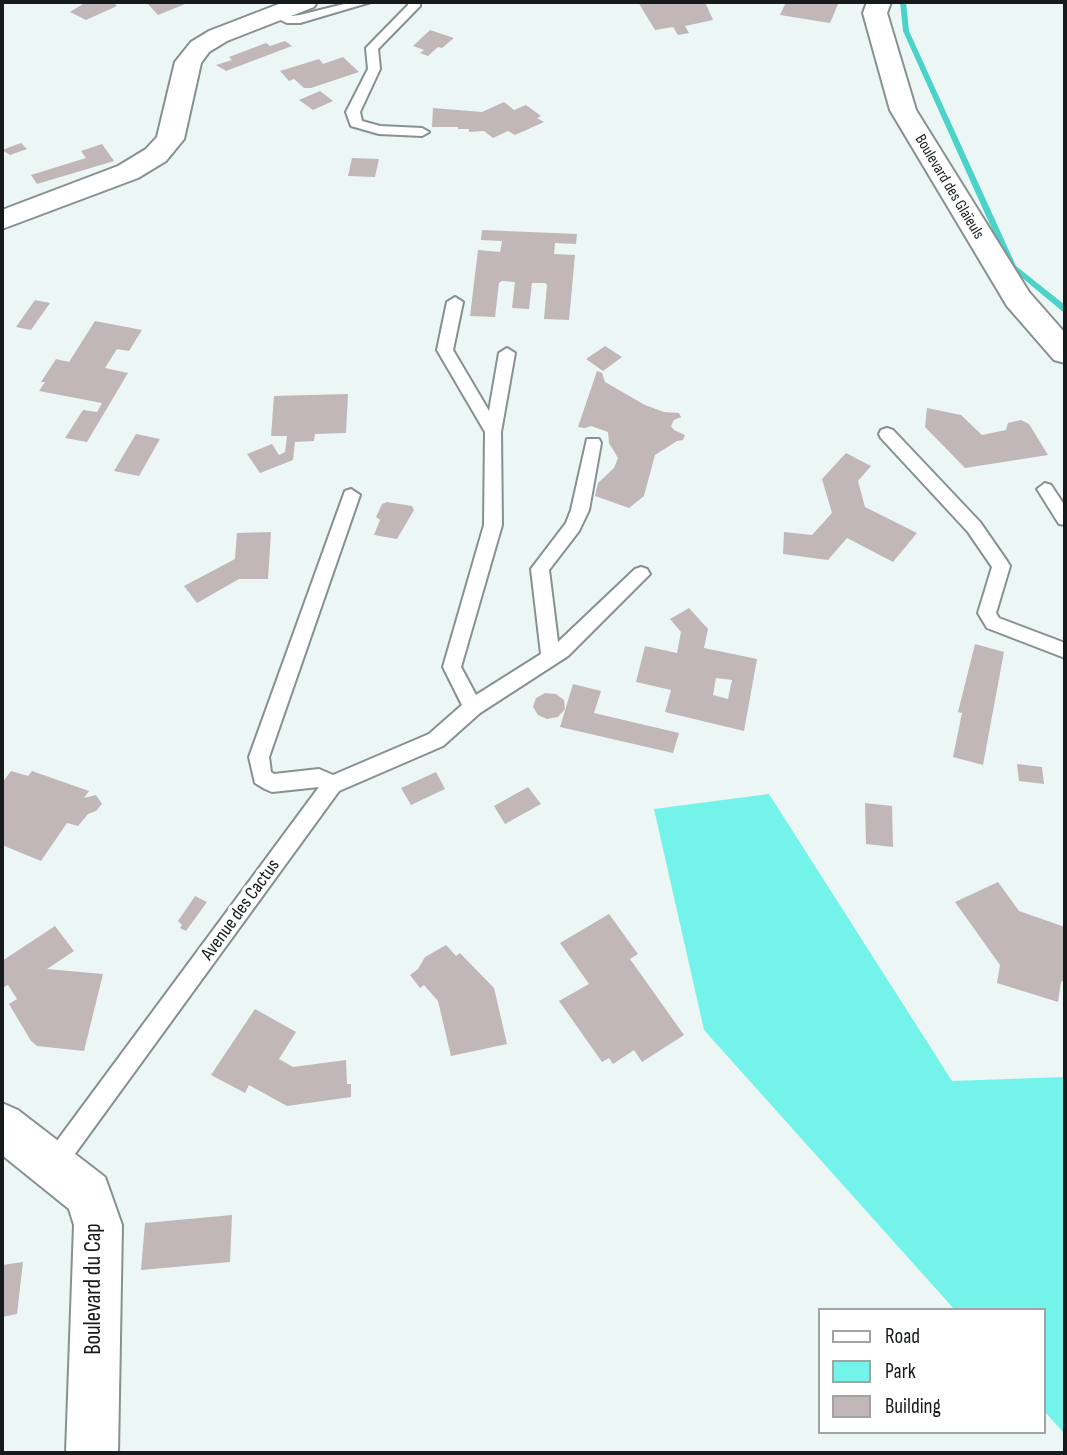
<!DOCTYPE html>
<meta charset="utf-8">
<style>
body{margin:0}
#map{position:relative;width:1067px;height:1455px;overflow:hidden;background:#ebf6f5;font-family:"Sofia Sans Condensed",sans-serif}
canvas{display:block}
.frame{position:absolute;inset:0;border:4px solid #161a1a;pointer-events:none}
.legend{position:absolute;left:818px;top:1308px;width:228px;height:126px;box-sizing:border-box;background:#fff;border:2px solid #a2a3a3;margin:0;padding:9px 12px;list-style:none;font-size:21px;color:#161a1a}
.legend li{display:flex;align-items:center;gap:14px;height:35px}
.legend b{width:35px;border:2px solid #a2a3a3}
</style>
<div id="map">
<canvas width="1067" height="1455"></canvas>
<div class="frame"></div>
<ul class="legend">
<li><b style="height:9px;background:#fff"></b>Road</li>
<li><b style="height:19px;background:#73f3ea"></b>Park</li>
<li><b style="height:19px;background:#c1b7b8"></b>Building</li>
</ul>
</div>
<script>
const ctx = document.querySelector('canvas').getContext('2d');
ctx.lineJoin = 'round';
function fill(path, color) { ctx.fillStyle = color; ctx.fill(path, 'evenodd'); }
const shape = rows => new Path2D(rows.map(r => 'M' + r).join(''));
function strokePath(path, color, width, dash) { ctx.strokeStyle = color; ctx.lineWidth = width; ctx.lineCap = dash ? 'butt' : 'round'; ctx.setLineDash(dash || []); ctx.stroke(path); }
function label(font, color, halo, rows, align = 'center') {
  ctx.font = font + ' "Sofia Sans Condensed",sans-serif'; ctx.lineWidth = 7; ctx.setLineDash([]); ctx.textBaseline = 'middle'; ctx.strokeStyle = halo; ctx.fillStyle = color; for (const [text, x, y, turn = 0] of rows) {
    ctx.save(); ctx.translate(x, y); ctx.rotate((+turn || 0) * Math.PI / 180); ctx.textAlign = isNaN(turn) ? turn : align; if (halo) ctx.strokeText(text, 0, 0); ctx.fillText(text, 0, 0); ctx.restore();
  }
}
const green = shape([
 [769,794,952,1081,1065,1077,1065,1434,1044,1411,1044,1310,955,1310,704,1030,654,809]
]);
const stream = shape([
 [900,2,906,2,909,31,1016,266,1065,305,1065,312,1062,311,1009,267,903,31,900,2]
]);
const building = shape([
 [86,2,113,2,117,6,86,20,70,12],
 [157,2,190,2,158,15,148,4],
 [638,2,705,2,713,20,685,26,689,33,678,35,673,27,655,30],
 [786,2,839,2,830,23,780,15],
 [430,30,454,38,442,48,438,47,428,56,420,53,424,50,413,46],
 [285,41,292,46,226,71,216,65,232,60,229,57,266,43,270,46],
 [343,57,359,72,311,88,304,88,294,79,289,81,280,71,319,59,323,64],
 [320,91,333,101,313,110,299,100],
 [504,102,514,110,526,105,541,116,537,118,544,122,515,135,508,131,493,138,484,131,469,132,469,129,458,129,458,127,432,127,433,108,482,112],
 [21,143,27,149,10,155,2,150],
 [102,144,114,161,37,184,31,175,86,158,81,151],
 [352,158,379,159,375,177,348,176],
 [482,230,577,234,576,244,555,243,554,254,575,255,569,320,544,319,547,285,545,283,532,283,529,309,512,308,515,282,502,281,499,283,495,317,470,316,478,250,500,252,502,241,481,240],
 [35,300,50,303,31,330,16,327],
 [95,321,142,330,129,351,117,349,105,368,128,373,87,442,65,438,83,410,97,412,102,403,39,391,45,382,41,382,56,359,69,362],
 [605,346,622,357,603,371,586,359],
 [597,371,602,373,605,382,645,405,664,412,679,413,681,417,674,420,671,426,674,430,685,435,683,440,677,441,655,455,644,496,629,508,595,496,598,483,614,468,618,458,609,443,608,432,591,426,585,428,578,427],
 [348,394,346,433,315,434,314,441,295,442,293,460,260,473,247,454,272,444,279,455,285,452,287,436,271,436,274,396],
 [927,408,961,415,982,435,1006,430,1008,423,1021,420,1029,424,1048,455,965,468,925,427],
 [136,434,160,439,139,476,114,471],
 [846,453,871,466,858,481,865,507,917,533,893,562,847,538,828,560,783,554,784,532,812,535,832,513,822,479],
 [387,502,412,506,414,510,397,539,374,535,380,520,376,517,382,504],
 [271,532,268,579,239,579,197,603,184,586,235,559,237,533],
 [689,608,708,629,704,648,757,659,744,731,665,712,671,690,636,682,645,646,677,653,681,632,670,619],
 [716,678,732,680,728,699,713,695],
 [975,644,1004,652,983,765,953,757,962,713,958,712],
 [573,684,601,691,594,713,679,733,673,753,560,727],
 [545,693,556,694,564,700,565,709,558,717,547,719,538,715,533,707,536,698],
 [1017,764,1042,767,1044,784,1019,781],
 [11,771,28,776,32,771,89,791,84,798,96,795,102,804,96,811,88,814,78,826,67,823,41,861,2,845,2,783],
 [436,772,445,789,411,805,401,788],
 [528,787,541,804,505,824,494,806],
 [865,803,892,806,893,847,866,844],
 [998,882,1019,911,1065,927,1065,980,1061,982,1058,1002,997,983,1000,965,955,902],
 [195,896,207,902,186,931,180,928,182,925,178,921],
 [609,914,638,954,630,959,684,1035,642,1062,634,1050,613,1064,609,1058,602,1062,559,1001,589,984,560,943],
 [55,926,74,951,47,969,103,974,84,1051,37,1046,31,1041,9,1004,17,999,8,985,2,988,2,961],
 [446,945,456,956,460,953,494,988,507,1044,451,1056,438,1001,424,985,420,988,410,975,418,969,425,957],
 [255,1009,296,1032,279,1059,293,1067,346,1060,347,1084,351,1084,351,1097,287,1106,249,1085,245,1093,211,1075],
 [232,1215,230,1262,141,1270,145,1223],
 [23,1262,17,1314,2,1317,2,1265]
]);
const service = shape([
 [352,2,371,2,300,23,287,23,268,14,274,10,292,16,300,15,352,2],
 [408,2,420,2,420,6,378,49,380,69,360,112,362,121,380,126,422,128,429,132,422,136,379,134,351,126,346,112,368,69,366,48,408,5,408,2],
 [455,297,463,302,453,350,489,411,499,353,507,348,515,353,501,432,502,525,461,667,476,695,541,654,531,569,566,523,571,510,587,439,599,439,601,443,589,510,579,531,549,570,558,642,635,569,641,567,647,569,650,574,568,656,480,713,443,746,339,791,61,1173,53,1177,45,1173,41,1165,45,1157,319,787,272,792,265,789,255,783,249,757,345,491,351,489,360,495,269,757,271,772,274,774,319,769,333,775,429,734,462,705,443,667,484,525,485,432,437,350,447,302,455,297],
 [887,428,893,430,980,522,1007,561,1010,566,996,613,999,618,1065,643,1065,658,987,628,978,613,992,567,968,532,881,438,879,434,881,430,887,428],
 [1045,483,1051,485,1065,506,1065,525,1059,524,1037,489,1045,483]
]);
const minor = shape([
 [284,2,317,2,314,7,227,41,209,52,201,63,184,139,166,161,138,178,2,229,2,210,118,166,146,149,157,137,175,62,191,42,209,31,284,2],
 [867,2,891,2,887,13,916,110,1029,292,1065,333,1065,363,1054,360,1007,306,890,110,863,13,867,2],
 [2,1103,18,1110,105,1177,122,1225,118,1453,66,1453,74,1225,69,1209,2,1155,2,1103]
]);
const farStreetnames = [
 ["Boulevard des Glaïeuls",949,187,59]
];
const streetNames = [
 ["Avenue des Cactus",241,910,-54]
];
const nearStreetnames = [
 ["Boulevard du Cap",94,1289,-90]
];
fill(green, '#73f3ea');
fill(stream, '#4bd3ca');
fill(building, '#c1b7b8');
strokePath(service, '#879190', 4);
strokePath(minor, '#879190', 4);
fill(service, '#fff');
fill(minor, '#fff');
label('16px', '#161a1a', '#fff', farStreetnames);
label('19px', '#161a1a', '#fff', streetNames);
label('23px', '#161a1a', '#fff', nearStreetnames);
</script>
